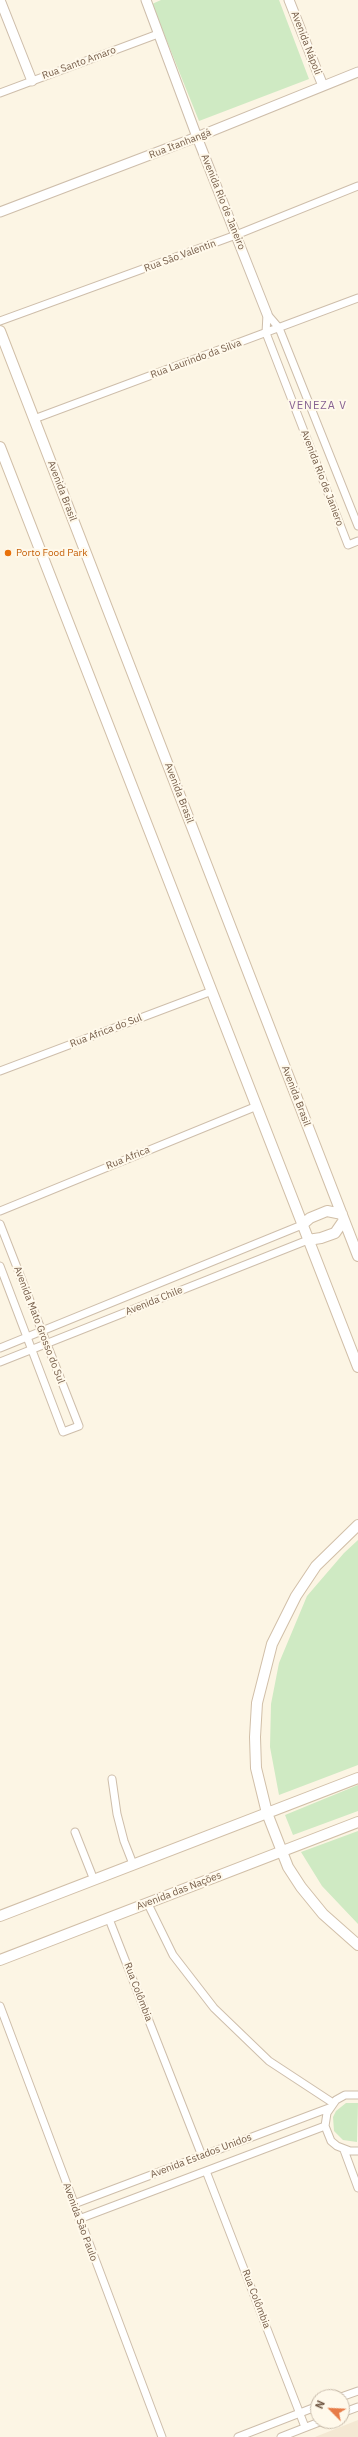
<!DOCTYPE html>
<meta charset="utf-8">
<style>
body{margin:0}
#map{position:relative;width:358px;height:2437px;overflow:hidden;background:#fcf5e4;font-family:"IBM Plex Sans",sans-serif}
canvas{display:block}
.north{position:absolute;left:310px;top:2389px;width:40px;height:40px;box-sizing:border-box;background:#fff9eb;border:1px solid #c8bbaa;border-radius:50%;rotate:294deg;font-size:11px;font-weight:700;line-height:16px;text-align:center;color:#755d49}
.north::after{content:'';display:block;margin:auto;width:14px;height:18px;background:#e77c48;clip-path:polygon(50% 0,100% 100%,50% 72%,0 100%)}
</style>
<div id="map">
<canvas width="358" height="2437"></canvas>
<div class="north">N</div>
</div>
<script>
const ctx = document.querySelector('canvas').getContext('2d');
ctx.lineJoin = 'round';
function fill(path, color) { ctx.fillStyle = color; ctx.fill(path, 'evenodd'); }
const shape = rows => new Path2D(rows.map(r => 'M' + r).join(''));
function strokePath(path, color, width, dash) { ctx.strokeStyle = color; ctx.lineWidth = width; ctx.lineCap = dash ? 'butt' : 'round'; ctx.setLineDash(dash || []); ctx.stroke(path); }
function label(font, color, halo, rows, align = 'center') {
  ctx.font = font + ' "IBM Plex Sans",sans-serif'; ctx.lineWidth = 4; ctx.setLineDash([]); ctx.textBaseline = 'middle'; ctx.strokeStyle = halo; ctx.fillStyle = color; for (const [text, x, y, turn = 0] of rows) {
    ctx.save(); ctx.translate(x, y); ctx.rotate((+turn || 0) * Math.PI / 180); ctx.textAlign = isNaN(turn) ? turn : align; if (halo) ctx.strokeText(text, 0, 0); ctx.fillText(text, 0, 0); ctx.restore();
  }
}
const residential = shape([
 [358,2420,358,2437,315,2437]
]);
const green = shape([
 [161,0,279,0,309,79,199,121,152,4],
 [358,1540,358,1765,279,1795,270,1747,271,1704,279,1663,307,1596,344,1553],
 [358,1785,358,1811,293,1835,285,1815],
 [358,1831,358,1924,322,1886,301,1852],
 [346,2103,358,2103,357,2142,343,2140,334,2131,333,2117,336,2111]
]);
const minor = shape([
 [0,93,158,34],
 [267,314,266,333,348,545,358,541],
 [267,314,279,328,358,526],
 [0,321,236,235,358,186],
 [34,419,358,298],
 [0,1071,212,991],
 [0,1211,257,1106],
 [0,1224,79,1426,63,1432,0,1266],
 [0,1348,302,1225],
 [0,1362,308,1240],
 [112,1779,117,1814,124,1841,133,1864],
 [75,1832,94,1880],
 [148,1904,173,1955,214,2008,269,2061,333,2103],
 [109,1919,202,2156],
 [0,2006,162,2437],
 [358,2095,345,2095,336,2100,327,2113,325,2126,331,2141,337,2146,350,2151,358,2151],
 [344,2150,358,2188],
 [206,2171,305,2427],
 [74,2204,329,2108],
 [79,2219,325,2126],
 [341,2397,358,2391],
 [342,2413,358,2407],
 [238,2437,318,2406],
 [281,2437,322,2421]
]);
const tertiary = shape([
 [0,0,32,81],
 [146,0,197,137,267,314],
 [289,0,323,86],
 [0,212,197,137,358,72]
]);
const secondary = shape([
 [0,331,358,1256],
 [0,447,358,1367],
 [302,1225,310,1218,327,1211,342,1214],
 [308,1240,321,1238,335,1233,344,1220],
 [358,1525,316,1566,296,1596,272,1644,257,1703,255,1737,256,1768,267,1813,288,1867,301,1887,323,1914,358,1945],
 [0,1916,358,1778],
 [0,1960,358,1822]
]);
const markers = [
 [8,553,4,"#e8710a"]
];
const streetNames = [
 ["Avenida Nápoli",306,43,69],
 ["Rua Santo Amaro",79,63,-20],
 ["Rua Itanhangá",180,144,-21],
 ["Avenida Rio de Janeiro",223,202,68],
 ["Rua São Valentin",180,256,-20],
 ["Rua Laurindo da Silva",196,359,-20],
 ["Avenida Rio de Janiero",322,478,69],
 ["Avenida Brasil",62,491,69],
 ["Avenida Brasil",179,793,69],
 ["Rua Africa do Sul",106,1031,-21],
 ["Avenida Brasil",296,1096,69],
 ["Rua Africa",128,1158,-22],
 ["Avenida Chile",154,1301,-22],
 ["Avenida Mato Grosso do Sul",39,1325,69],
 ["Avenida das Nações",179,1891,-21],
 ["Rua Colômbia",138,1992,69],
 ["Avenida Estados Unidos",201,2156,-21],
 ["Avenida São Paulo",80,2222,70],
 ["Rua Colômbia",256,2299,69]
];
const foodNames = [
 ["Porto Food Park",16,553]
];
const neighbourhoodNames = [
 ["VENEZA V",318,406]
];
fill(residential, '#f4e8d3');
fill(green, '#cfeac3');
strokePath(minor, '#cebeab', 9);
strokePath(tertiary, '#cebeab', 11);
strokePath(secondary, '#d1bfa8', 12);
strokePath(minor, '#fff', 7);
strokePath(tertiary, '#fff', 9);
strokePath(secondary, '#fff', 10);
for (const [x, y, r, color] of markers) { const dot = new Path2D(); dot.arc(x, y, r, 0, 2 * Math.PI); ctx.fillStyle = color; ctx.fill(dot); strokePath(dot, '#fff9eb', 1.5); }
label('10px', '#755d49', '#fff9eb', streetNames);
label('10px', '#c56008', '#fff9eb', foodNames, 'left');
ctx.letterSpacing = '1px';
label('11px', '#876192', '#fff9eb', neighbourhoodNames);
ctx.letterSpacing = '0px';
</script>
